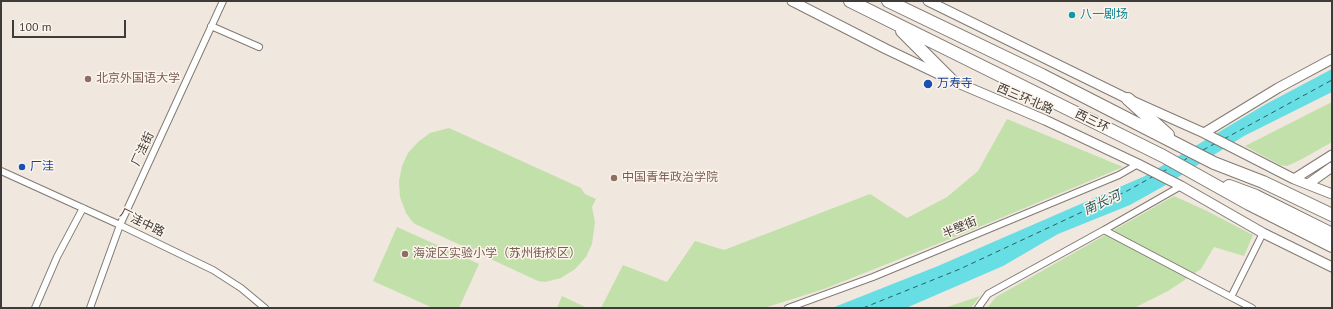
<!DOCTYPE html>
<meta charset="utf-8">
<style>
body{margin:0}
#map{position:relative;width:1333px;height:309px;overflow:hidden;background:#f0e7de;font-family:"PT Sans",sans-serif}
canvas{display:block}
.frame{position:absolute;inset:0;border:2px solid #3f3b38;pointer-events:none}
.scale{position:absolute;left:12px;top:20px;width:114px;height:18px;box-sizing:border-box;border:2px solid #3f3b38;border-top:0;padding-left:5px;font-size:12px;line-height:14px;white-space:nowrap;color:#3f3b38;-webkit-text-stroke:3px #fdf4ec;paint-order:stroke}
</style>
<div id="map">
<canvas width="1333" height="309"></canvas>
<div class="frame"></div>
<div class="scale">100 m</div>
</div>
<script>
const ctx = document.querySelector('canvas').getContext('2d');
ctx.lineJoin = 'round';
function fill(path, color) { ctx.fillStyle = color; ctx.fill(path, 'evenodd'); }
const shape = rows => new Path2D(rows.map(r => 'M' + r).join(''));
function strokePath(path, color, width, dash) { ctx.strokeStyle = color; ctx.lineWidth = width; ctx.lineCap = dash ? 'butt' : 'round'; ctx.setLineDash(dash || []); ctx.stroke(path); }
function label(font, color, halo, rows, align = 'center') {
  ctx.font = font + ' "PT Sans","Noto Sans SC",sans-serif'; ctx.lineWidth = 3; ctx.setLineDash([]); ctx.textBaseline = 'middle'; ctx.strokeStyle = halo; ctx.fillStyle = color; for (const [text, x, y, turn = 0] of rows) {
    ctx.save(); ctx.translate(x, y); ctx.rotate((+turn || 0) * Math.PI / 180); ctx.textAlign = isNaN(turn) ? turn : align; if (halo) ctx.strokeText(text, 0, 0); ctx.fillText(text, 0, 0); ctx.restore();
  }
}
const green = shape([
 [1332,102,1332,142,1302,159,1287,166,1280,165,1245,146],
 [1007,119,1123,167,960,235,824,289,764,308,601,308,623,265,667,282,695,241,724,250,870,194,907,218,947,197,978,171],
 [449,128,581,188,585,194,596,199,592,207,595,222,592,244,586,257,575,269,561,278,545,282,538,281,415,224,411,220,406,213,400,197,399,181,402,166,408,153,418,142,430,133],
 [1174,196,1207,211,1253,235,1244,256,1214,247,1201,269,1168,291,1134,308,987,308,996,297],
 [397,227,479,264,459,308,433,308,373,281],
 [562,296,587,308,557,308],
 [980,296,971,308,944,308]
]);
const water = shape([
 [1332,69,1332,92,1244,136,1164,186,1130,205,1058,234,1003,266,906,308,832,308,938,266,1145,176,1266,104]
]);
const ferry = shape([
 [1224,139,1332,80],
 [1203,150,1216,143],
 [1183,161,1189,157],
 [1162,172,1172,167],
 [863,308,960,269,1127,191,1154,176]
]);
const street = shape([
 [211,26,259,47],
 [1,171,120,225,213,270,241,288,265,308],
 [1181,186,1104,230,1231,297,1263,233],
 [1231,297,1252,308],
 [35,308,57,257,83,208],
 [90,308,120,225,223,1],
 [788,308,873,277,1119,175,1138,164],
 [978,308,988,294,1104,230]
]);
const secondary = shape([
 [792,1,886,49,951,80,1045,120,1138,164,1181,186,1263,233,1332,267],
 [928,1,1128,99,1204,133,1294,179,1332,194],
 [1204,133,1278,88,1332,59],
 [1294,179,1332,155],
 [1308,184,1332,167]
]);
const highway = shape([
 [850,1,1163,156,1249,204,1332,246],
 [888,1,1042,75,1214,163,1263,182,1332,215],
 [902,31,951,80],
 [1128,99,1168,135],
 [1229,186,1256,196,1332,234]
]);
const markers = [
 [1072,15,4,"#0f9aa8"],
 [88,79,4,"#8d6e63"],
 [928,84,5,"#1a4fb4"],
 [22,167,4,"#1a4fb4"],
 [614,178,4,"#8d6e63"],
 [405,254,4,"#8d6e63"]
];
const cultureNames = [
 ["八一剧场",1080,15]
];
const educationNames = [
 ["北京外国语大学",96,79],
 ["中国青年政治学院",622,178],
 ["海淀区实验小学（苏州街校区）",413,254]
];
const transitNames = [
 ["万寿寺",937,84],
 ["厂洼",30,167]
];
const streetNames = [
 ["西三环北路",1025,99,23],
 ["西三环",1092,121,26],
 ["厂洼街",143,149,-65],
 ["厂洼中路",142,223,26],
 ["半壁街",960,228,-23]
];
const waterNames = [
 ["南长河",1102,203,-25]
];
fill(green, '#c2e0aa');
fill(water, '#67dee4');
strokePath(ferry, '#2c5f62', 1, [5, 4]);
strokePath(street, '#827a73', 8);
strokePath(secondary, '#827a73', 11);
strokePath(highway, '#827a73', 14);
strokePath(street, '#fff', 6);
strokePath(secondary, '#fff', 9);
strokePath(highway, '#fff', 12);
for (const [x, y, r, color] of markers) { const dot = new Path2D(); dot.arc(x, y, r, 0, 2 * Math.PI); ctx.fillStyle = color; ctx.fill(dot); strokePath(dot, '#fdf4ec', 1.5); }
label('12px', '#0d838f', '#fdf4ec', cultureNames, 'left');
label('12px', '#785e54', '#fdf4ec', educationNames, 'left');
label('12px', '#164399', '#fdf4ec', transitNames, 'left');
label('12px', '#3f3b38', '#fdf4ec', streetNames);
label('italic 13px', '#2c5f62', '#fdf4ec', waterNames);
</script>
